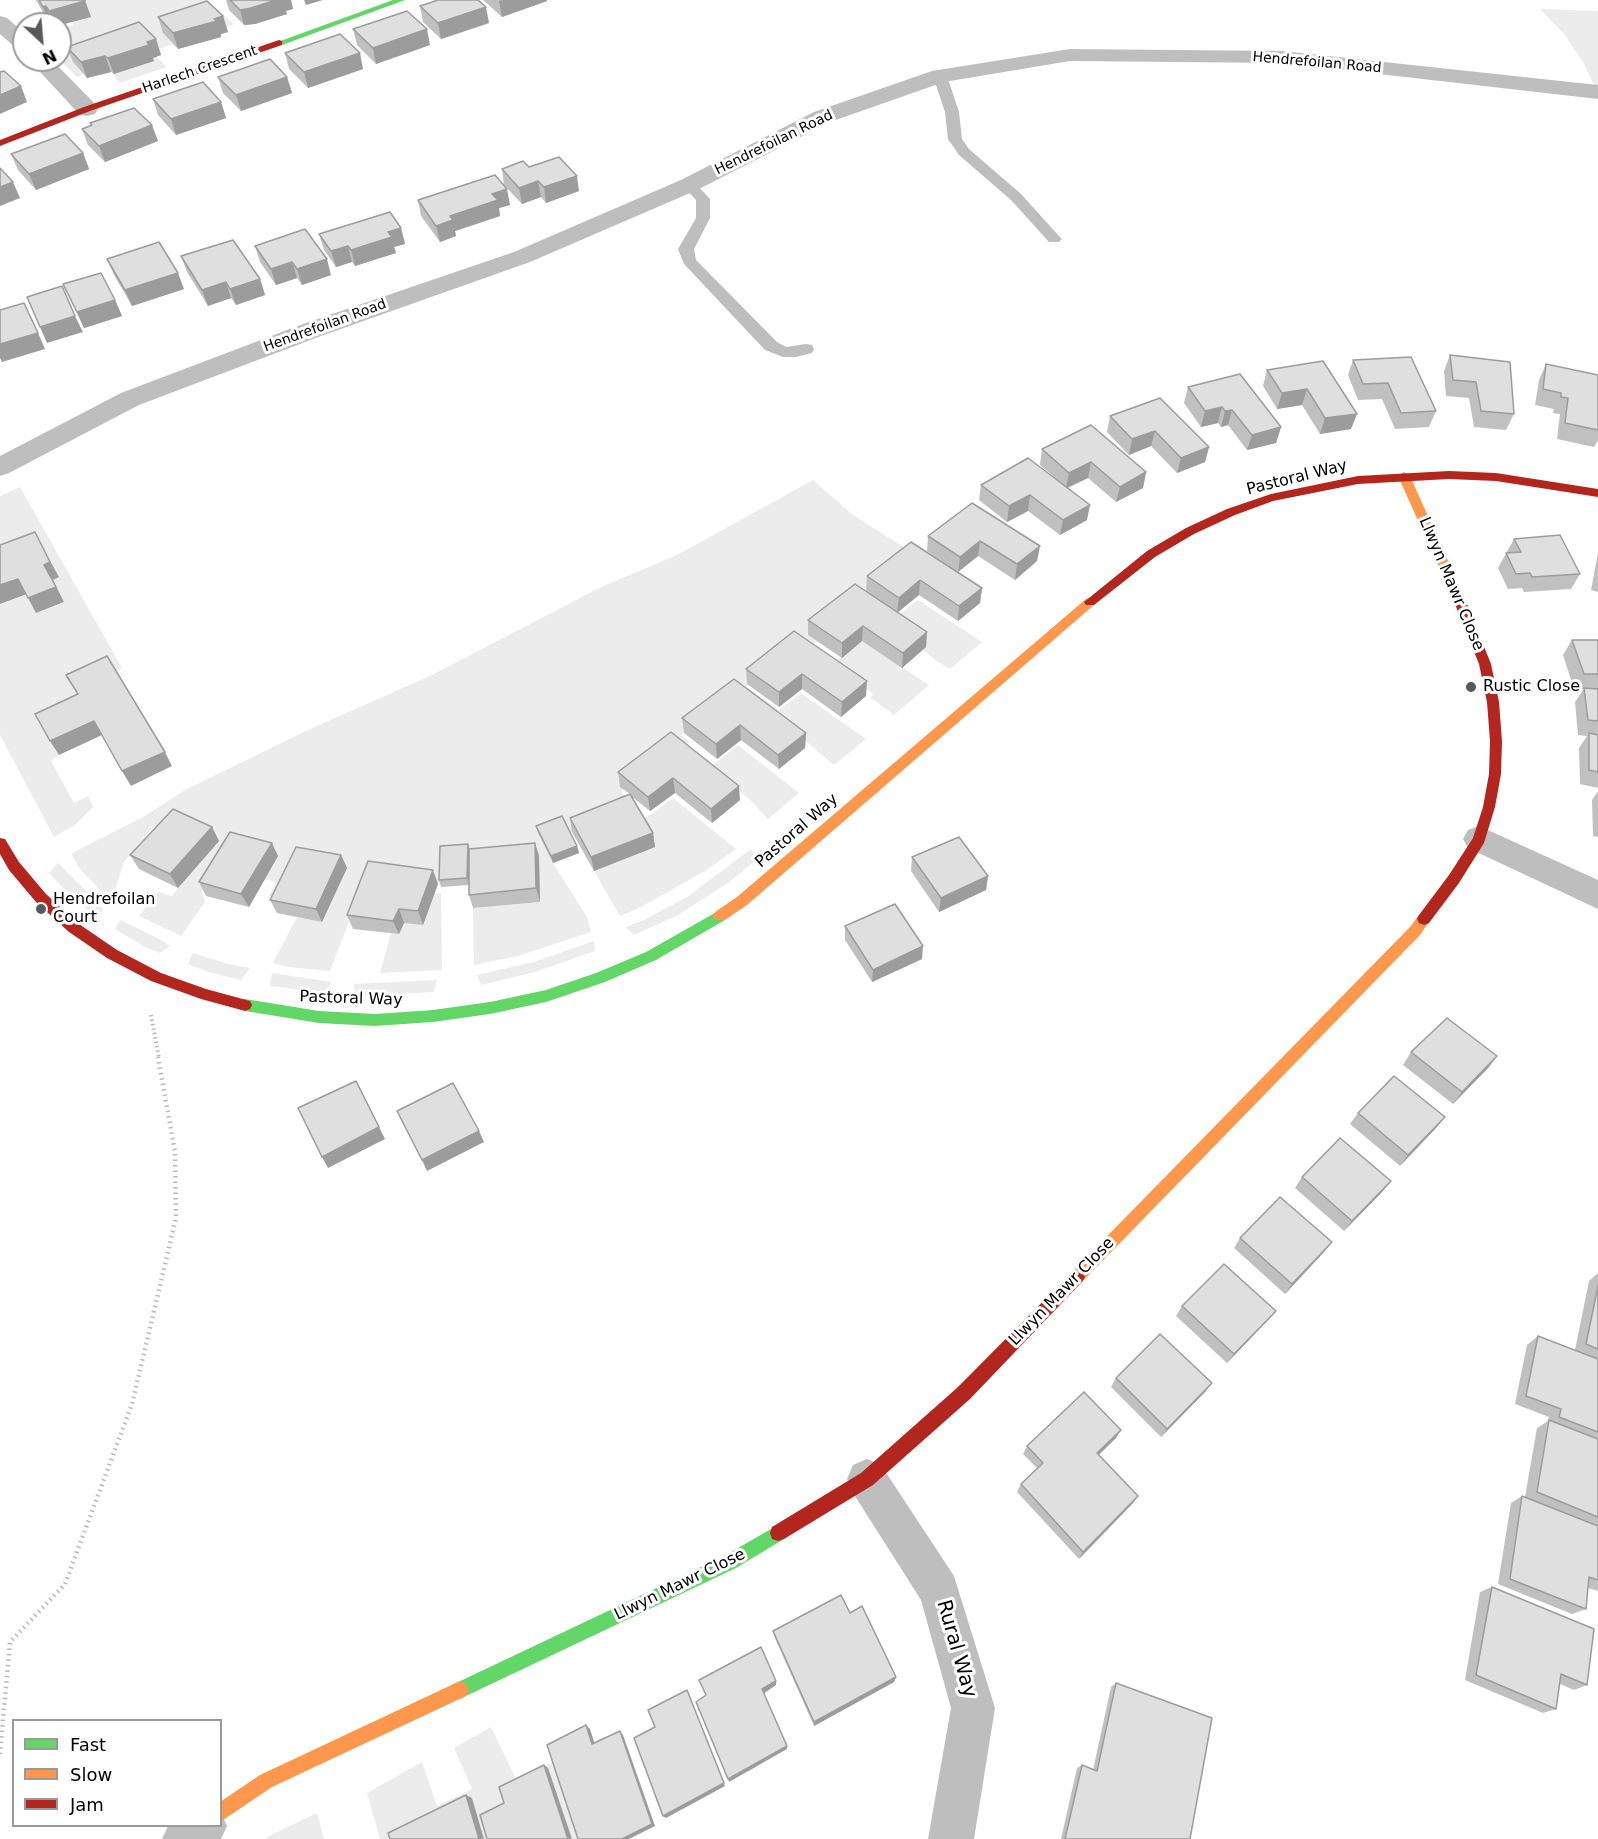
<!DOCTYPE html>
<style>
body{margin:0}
#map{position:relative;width:1598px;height:1839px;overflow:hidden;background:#fff;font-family:"DejaVu Sans",sans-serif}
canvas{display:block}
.legend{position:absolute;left:12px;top:1719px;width:210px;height:108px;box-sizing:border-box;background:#fff;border:2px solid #999;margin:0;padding:8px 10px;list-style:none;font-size:18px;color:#000}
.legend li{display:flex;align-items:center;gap:12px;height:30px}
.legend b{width:30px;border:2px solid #999}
.north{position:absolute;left:12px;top:12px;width:60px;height:60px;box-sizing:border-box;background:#fff;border:2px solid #999;border-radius:50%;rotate:154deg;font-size:16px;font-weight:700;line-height:24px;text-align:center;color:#000}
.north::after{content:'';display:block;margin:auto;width:21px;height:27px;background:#595959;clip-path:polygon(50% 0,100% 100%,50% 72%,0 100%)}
</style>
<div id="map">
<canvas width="1598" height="1839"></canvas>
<ul class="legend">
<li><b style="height:8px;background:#63d668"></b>Fast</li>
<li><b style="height:8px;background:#ff974d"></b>Slow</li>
<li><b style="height:8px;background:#b3261e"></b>Jam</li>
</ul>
<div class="north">N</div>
</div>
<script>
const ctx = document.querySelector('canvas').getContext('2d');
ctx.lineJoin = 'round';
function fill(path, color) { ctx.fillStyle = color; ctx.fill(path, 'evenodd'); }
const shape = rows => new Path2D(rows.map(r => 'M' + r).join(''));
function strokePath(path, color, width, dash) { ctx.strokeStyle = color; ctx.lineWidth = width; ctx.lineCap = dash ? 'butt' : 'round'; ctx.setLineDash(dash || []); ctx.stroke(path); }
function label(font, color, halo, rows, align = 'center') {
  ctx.font = font + ' "DejaVu Sans",sans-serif'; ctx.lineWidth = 6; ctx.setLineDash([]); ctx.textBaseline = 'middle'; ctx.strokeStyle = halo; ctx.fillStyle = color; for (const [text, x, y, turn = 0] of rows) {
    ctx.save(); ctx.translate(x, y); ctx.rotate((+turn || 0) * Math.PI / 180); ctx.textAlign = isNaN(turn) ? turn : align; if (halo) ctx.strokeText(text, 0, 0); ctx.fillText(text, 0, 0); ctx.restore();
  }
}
const green = shape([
 [81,0,207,0,234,24,224,28,163,33,173,44,156,50,73,62,83,74,77,77,60,60,60,29,74,25,72,22,91,17],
 [1540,9,1598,11,1598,94,1583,62,1564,34],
 [157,57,166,67,120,83,115,77,114,74,154,61,152,58],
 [813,480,853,515,913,553,809,635,817,641,746,686,779,710,801,693,866,739,834,765,769,710,740,690,681,735,690,742,621,792,637,806,572,832,538,833,553,863,587,917,591,932,518,956,474,965,473,908,540,902,539,857,438,884,357,901,330,971,288,967,273,963,297,917,322,922,347,868,284,898,269,896,276,882,265,879,278,856,219,865,202,892,205,902,181,936,139,916,158,892,172,896,178,888,168,837,152,828,124,862,113,896,106,896,79,868,73,857,72,853,143,817,185,790,310,729,432,675,601,587,677,555],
 [20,487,122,668,75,689,86,709,59,755,51,761,74,803,88,796,93,807,76,824,54,837,0,735,0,604,27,594,37,613,64,602,53,580,59,577,43,548,0,564,0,496],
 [918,600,982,642,950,669,935,660,923,650,926,647,889,622],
 [862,641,929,685,894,715,871,698,873,694,832,664],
 [738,745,799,793,768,819,749,799,709,768],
 [673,798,736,849,705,871,641,907,620,916,594,871,654,847,639,820,653,813],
 [751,849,757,859,728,883,678,915,634,935,625,927,644,920,687,897],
 [58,863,92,897,104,910,95,916,65,890,49,873],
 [441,893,442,970,380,973,391,933,399,934,404,923,434,894],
 [121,920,159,939,170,946,160,953,145,947,115,929],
 [594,941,595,951,535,972,481,985,477,975,534,962],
 [193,953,228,964,250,968,241,980,208,972,188,964],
 [272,973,332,982,323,993,295,989,270,986],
 [437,980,434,992,355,996,354,984],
 [491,1727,516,1779,553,1762,578,1839,572,1839,510,1806,492,1839,484,1839,472,1798,397,1839,380,1839,367,1793,422,1762,437,1806,472,1789,454,1748],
 [317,1813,324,1839,265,1839,269,1836]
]);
const pathFar1 = shape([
 [151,1015,159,1058]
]);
const path = shape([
 [0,1754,10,1642,65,1584,132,1404,176,1218,175,1152,158,1057]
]);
const lane = shape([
 [940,72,947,76,959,112,962,139,969,149,1021,194,1059,236,1062,239,1059,242,1049,242,1011,200,959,155,948,139,945,112,933,76,940,72],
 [689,181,694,182,710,199,710,218,694,249,696,260,777,342,786,347,806,344,812,345,814,349,812,353,796,357,783,357,765,350,684,264,678,249,696,218,696,200,682,185,689,181]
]);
const street = shape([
 [0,16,7,18,24,33,24,51,17,49,0,34,0,16],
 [1070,49,1282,51,1598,85,1598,99,1282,63,1070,61,944,82,830,122,697,190,530,262,321,336,139,405,9,473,0,476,0,456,121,393,303,324,514,252,681,180,814,112,932,71,1070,49],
 [29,60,52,60,95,104,98,109,95,114,87,116,79,114,29,60],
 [1479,826,1598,880,1598,909,1468,848,1463,839,1468,830,1479,826],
 [867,1459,881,1465,954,1576,995,1708,974,1839,928,1839,951,1708,921,1600,853,1493,847,1479,853,1465,867,1459],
 [220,1811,227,1826,221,1839,162,1839,168,1826,220,1826,220,1811]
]);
const fast = shape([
 [393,0,405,0,282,45,275,43,393,0],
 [720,910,725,912,727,916,725,920,656,960,605,982,546,1002,490,1014,433,1022,375,1026,319,1023,245,1011,240,1009,238,1005,240,1001,245,999,319,1011,375,1014,433,1010,490,1002,546,990,596,973,646,952,720,910],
 [778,1525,784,1527,786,1533,784,1539,736,1568,466,1696,460,1699,454,1696,451,1690,454,1684,724,1556,778,1525]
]);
const slow = shape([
 [1404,472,1410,476,1465,599,1463,602,1459,603,1453,599,1398,476,1404,472],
 [1090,598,1096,602,1094,605,747,905,725,920,715,920,713,916,715,912,737,897,1086,599,1090,598],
 [1424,913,1429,915,1431,919,1420,935,1082,1282,1077,1284,1072,1282,1069,1277,1072,1272,1410,927,1419,915,1424,913],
 [460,1681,466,1684,469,1690,466,1696,272,1787,220,1822,220,1802,260,1775,460,1681]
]);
const jam = shape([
 [279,40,282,41,282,45,90,111,0,146,0,140,84,107,279,40],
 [1449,471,1496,473,1598,489,1598,497,1496,481,1449,479,1358,484,1273,501,1235,515,1194,534,1155,557,1094,605,1086,605,1084,602,1147,551,1186,528,1227,509,1271,494,1358,476,1449,471],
 [1459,595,1465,599,1491,664,1499,702,1502,741,1501,774,1495,807,1484,843,1459,883,1429,923,1424,925,1419,923,1417,919,1419,915,1449,875,1473,838,1483,807,1489,774,1490,741,1487,702,1479,664,1453,599,1459,595],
 [0,838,5,839,19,862,46,894,79,924,117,950,161,973,206,989,250,1001,252,1005,250,1009,245,1011,201,999,151,981,107,958,69,932,36,902,9,870,0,854,0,838],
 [1077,1270,1082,1272,1085,1277,1082,1282,970,1399,873,1485,784,1539,778,1541,772,1539,770,1533,772,1527,861,1473,958,1387,1072,1272,1077,1270]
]);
const wall = shape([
 [36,0,85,0,91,17,60,25,60,24,54,24,53,22,49,23],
 [226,0,291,0,293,9,286,11,287,14,255,24,244,25,229,10],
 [483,0,547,0,547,1,502,17],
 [420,6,489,23,441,39,423,22],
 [223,16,228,32,221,34,221,37,178,49,163,33,158,17],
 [353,29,430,45,376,64,357,45],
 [156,39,161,55,153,58,154,61,114,74,111,72,87,78,73,62,67,47],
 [285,53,363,69,308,88,289,69],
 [218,77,287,77,292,93,241,111,223,93],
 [153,99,221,102,226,118,176,135,158,115],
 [90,123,158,141,105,162,88,145,82,129,91,126],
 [83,153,89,169,36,190,18,170,11,154],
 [529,167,579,191,546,203,541,197,522,204,504,185,502,169],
 [418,200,510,205,499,208,500,216,455,231,456,236,440,242,421,216],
 [401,228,405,244,394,247,396,253,355,266,352,262,336,267,324,250,319,234],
 [255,246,331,275,302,285,297,278,276,285,260,262],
 [181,256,260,279,265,295,236,305,231,298,208,306,187,272],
 [107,259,184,289,132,306,114,275],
 [63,284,115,300,122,316,84,328],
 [1450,355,1514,414,1506,430,1474,427,1469,398,1446,396,1444,371],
 [1353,360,1436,411,1429,427,1395,429,1382,399,1358,400,1348,375],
 [1323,361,1351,429,1320,434,1302,405,1277,409,1263,386,1267,370],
 [1546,364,1598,375,1598,440,1594,447,1557,439,1560,414,1553,413,1554,409,1535,405,1539,380],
 [1188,387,1281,427,1276,443,1247,450,1228,425,1221,427,1218,423,1201,427,1184,403],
 [1110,416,1209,447,1205,462,1177,473,1151,446,1129,455,1107,432],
 [1042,449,1146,472,1143,488,1116,502,1088,478,1068,488,1087,520,1060,535,1028,511,1007,522,979,500,981,485,1053,476,1040,465],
 [972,503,1037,561,1015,580,978,556,958,572,927,551,928,536],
 [1514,539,1580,574,1571,589,1524,592,1522,588,1508,589,1498,568],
 [911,542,982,588,980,603,958,621,919,595,898,612,927,632,926,647,902,668,862,641,842,658,808,635,808,620,866,591,867,576],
 [1598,553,1598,592,1591,590],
 [794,631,866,696,841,717,802,689,779,707,747,684,746,669],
 [1572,640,1598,640,1598,788,1580,784,1579,748,1587,736,1578,735,1575,702,1584,689,1574,689,1563,655],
 [682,718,806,733,805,748,779,769,741,740,717,759,684,733],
 [671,732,740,800,712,823,675,793,650,811,631,796,653,833,655,847,594,871,572,832,570,818,630,794,620,787,618,772],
 [1598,791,1598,837,1593,836,1592,800],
 [536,826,577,846,579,853,553,863,538,833],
 [212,827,219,841,178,888,139,869,130,855],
 [535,843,539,856,540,902,473,908,469,895,469,885,441,887,439,880,468,844,469,849],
 [341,855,347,868,322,922,277,913,270,900],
 [278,856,249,907,206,896,199,882],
 [912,857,988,876,986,890,939,912,911,871],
 [438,884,423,925,404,923,399,934,353,929,347,915],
 [845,926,922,959,872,982,845,940],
 [1411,1052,1497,1056,1488,1068,1453,1104,1403,1065],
 [1358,1113,1436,1128,1400,1166,1350,1124],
 [1302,1177,1391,1181,1382,1192,1344,1231,1295,1188],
 [1240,1238,1324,1252,1285,1294,1234,1248],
 [1598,1273,1598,1591,1588,1588,1586,1609,1572,1614,1498,1584,1511,1503,1522,1496,1525,1497,1537,1428,1548,1421,1549,1417,1515,1404,1527,1345,1538,1336,1575,1350,1589,1281],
 [1182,1306,1276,1311,1268,1320,1227,1363,1176,1316],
 [1116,1378,1205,1392,1161,1437,1111,1387],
 [1116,1438,1099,1455,1133,1503,1079,1559,1017,1492,1021,1484,1037,1468,1023,1454,1027,1446],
 [1492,1587,1587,1685,1574,1690,1560,1684,1556,1709,1543,1713,1465,1680,1480,1592],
 [773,1631,896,1677,894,1682,814,1726,774,1636],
 [1116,1683,1190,1839,1061,1839,1077,1768,1082,1765,1093,1770,1111,1687]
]);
const shadedWall = shape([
 [276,0,291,0,293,9,286,11,287,14,255,24,244,25,240,10],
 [304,0,323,0,306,5],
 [502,0,547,0,547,1,502,17,499,1],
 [85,1,91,17,60,25,60,24,54,24,49,11],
 [46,6,53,22,49,23,43,7],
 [486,7,489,23,441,39,438,23],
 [223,16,228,32,221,34,221,37,178,49,173,33],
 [427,29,430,45,376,64,373,48],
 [156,39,161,55,153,58,154,61,114,74,108,58],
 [360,53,363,69,308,88,304,72],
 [105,56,111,72,87,78,81,62],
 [287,77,292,93,241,111,236,95],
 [21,86,27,102,0,114,0,95],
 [221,102,226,118,176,135,171,119],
 [152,125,158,141,105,162,99,146],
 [83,153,89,169,36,190,29,174],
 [577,176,579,191,546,203,544,187],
 [538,181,541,197,522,204,519,188],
 [13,182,20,198,0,206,0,187],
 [507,189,510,205,499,208,500,216,455,231,456,236,440,242,436,226,450,216,492,194],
 [401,228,405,244,394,247,396,253,355,266,351,250,388,232],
 [348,246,352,262,336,267,331,251],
 [327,259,331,275,302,285,297,269],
 [292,262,297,278,276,285,271,269],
 [178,273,184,289,132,306,125,290],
 [260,279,265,295,236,305,230,289],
 [226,282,231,298,208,306,202,290],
 [115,300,122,316,84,328,77,312],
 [75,316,83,332,47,343,40,327],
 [38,333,45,349,2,362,0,358,0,344],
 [1307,389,1302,405,1277,409,1282,393],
 [1222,407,1218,423,1201,427,1205,411],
 [1232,410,1228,425,1221,427,1225,411],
 [1357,414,1351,429,1320,434,1325,418],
 [1281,427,1276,443,1247,450,1252,435],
 [1155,431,1151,446,1129,455,1132,439],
 [1209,447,1205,462,1177,473,1181,458],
 [1091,462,1088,478,1066,488,1069,473],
 [1146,472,1143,488,1116,502,1120,487],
 [1030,495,1028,511,1007,522,1009,506],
 [1090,505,1087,520,1060,535,1063,520],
 [980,541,978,556,958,572,960,557],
 [1040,546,1037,561,1015,580,1017,564],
 [43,548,59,577,53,580,64,602,36,613,28,598,44,565],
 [18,579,27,594,0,604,0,585],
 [920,580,919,595,897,613,899,598],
 [982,588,980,603,958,621,959,606],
 [863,626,862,641,842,658,842,643],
 [927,632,926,647,902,668,903,653],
 [802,674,802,689,779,707,779,692],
 [867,681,866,696,841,717,842,702],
 [94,721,102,735,59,755,50,741],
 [740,725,741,740,717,759,716,744],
 [806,733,805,748,779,769,778,755],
 [165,752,172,766,131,786,122,771],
 [673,778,675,793,650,811,648,797],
 [739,786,740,800,712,823,711,809],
 [212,827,219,841,178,888,170,874],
 [653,833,655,847,594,871,591,857],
 [272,843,278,856,249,907,241,894],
 [535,843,539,856,540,902,536,888],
 [468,844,470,851,469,885,467,878],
 [577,846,579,853,553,863,551,856],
 [341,855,347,868,322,922,316,909],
 [433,870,438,884,423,925,418,911],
 [988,876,986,890,939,912,941,898],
 [399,909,404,923,399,934,393,921],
 [923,946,922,959,872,982,873,970],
 [1497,1056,1488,1068,1453,1104,1462,1092],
 [356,1081,385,1139,328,1168,322,1157],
 [1445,1117,1436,1128,1400,1166,1408,1155],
 [479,1131,484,1142,427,1171,422,1160],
 [1391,1181,1382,1192,1344,1231,1352,1221],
 [1332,1242,1324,1252,1285,1294,1292,1284],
 [1276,1311,1268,1320,1227,1363,1234,1354],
 [1212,1383,1205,1392,1161,1437,1167,1429],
 [1121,1430,1116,1438,1092,1461,1097,1453],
 [1138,1496,1133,1503,1079,1559,1083,1552],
 [896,1677,894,1682,814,1726,814,1722],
 [776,1681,776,1685,763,1694,762,1689],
 [687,1690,725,1786,666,1818,663,1816],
 [586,1725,590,1729,596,1748,592,1744],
 [620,1731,623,1735,655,1826,629,1839,622,1839],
 [787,1746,787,1749,729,1782,728,1779],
 [544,1765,548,1768,572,1839,568,1839],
 [466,1795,472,1798,484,1839,479,1839]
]);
const building = shape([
 [39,0,85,0,85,1,49,11,46,6,43,7,39,0],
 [230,0,276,0,251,8,240,10,230,0],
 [438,0,478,0,486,7,438,23,420,6,438,0],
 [207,1,223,16,214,19,217,21,173,33,158,17,207,1],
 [407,11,427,29,373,48,353,29,407,11],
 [139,22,156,39,147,42,149,45,108,58,105,56,81,62,67,47,139,22],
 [340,34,360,53,304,72,285,53,340,34],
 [270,59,287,77,236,95,218,77,270,59],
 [4,71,21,86,0,95,0,72,4,71],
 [203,82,221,102,171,119,153,99,203,82],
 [134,108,152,125,99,146,82,129,92,125,90,123,134,108],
 [65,134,83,153,29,174,11,154,65,134],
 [559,157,577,176,544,187,538,181,519,188,502,169,523,161,529,167,559,157],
 [0,168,13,182,0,187,0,168],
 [495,175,507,189,492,194,498,200,450,216,453,220,436,226,418,200,495,175],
 [390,212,401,228,388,232,392,237,351,250,348,246,331,251,319,234,390,212],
 [305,229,327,259,297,269,292,262,271,269,255,246,305,229],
 [233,240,260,279,230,289,226,282,202,290,181,256,233,240],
 [159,242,178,273,125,290,107,259,159,242],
 [101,273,115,300,77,312,63,284,101,273],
 [62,286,75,316,40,327,27,297,62,286],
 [24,303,38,333,0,344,0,310,24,303],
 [1450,355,1510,362,1514,414,1481,411,1476,382,1453,380,1450,355],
 [1411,357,1436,411,1401,413,1388,383,1363,384,1353,360,1411,357],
 [1323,361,1357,414,1325,418,1307,389,1282,393,1267,370,1323,361],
 [1546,364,1598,375,1598,430,1565,423,1568,398,1561,397,1561,393,1543,389,1546,364],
 [1240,374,1281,427,1252,435,1232,410,1225,411,1222,407,1205,411,1188,387,1240,374],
 [1160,398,1209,447,1181,458,1155,431,1132,439,1110,416,1160,398],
 [1091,425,1146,472,1120,487,1091,462,1069,473,1042,449,1091,425],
 [1028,458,1090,505,1063,520,1030,495,1009,506,981,485,1028,458],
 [972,503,1040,546,1017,564,980,541,960,557,928,536,972,503],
 [35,532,50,562,44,565,56,587,28,598,18,579,0,585,0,545,35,532],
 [1560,535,1580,574,1532,577,1530,573,1516,574,1506,553,1521,552,1514,539,1560,535],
 [911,542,982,588,959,606,920,580,899,598,867,576,911,542],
 [855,584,927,632,903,653,863,626,842,643,808,620,855,584],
 [794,631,867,681,842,702,802,674,779,692,746,669,794,631],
 [1572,640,1598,640,1598,674,1584,674,1572,640],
 [107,656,165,752,122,771,94,721,50,741,35,714,78,694,66,675,107,656],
 [734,679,806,733,778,755,740,725,716,744,682,718,734,679],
 [1584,688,1598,689,1598,721,1588,720,1584,688],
 [671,732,739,786,711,809,673,778,648,797,618,772,671,732],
 [1589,733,1598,735,1598,772,1589,770,1589,733],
 [630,794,653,833,591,857,570,818,630,794],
 [173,809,212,827,170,874,130,855,173,809],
 [562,816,577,846,551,856,536,826,562,816],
 [230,832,272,843,241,894,199,882,230,832],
 [959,837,988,876,941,898,912,857,959,837],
 [535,843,536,888,469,895,469,849,535,843],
 [468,844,467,878,439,880,440,846,468,844],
 [296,847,341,855,316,909,270,900,296,847],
 [368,861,433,870,418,911,399,909,393,921,347,915,368,861],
 [895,904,923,946,873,970,845,926,895,904],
 [1447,1018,1497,1056,1462,1092,1411,1052,1447,1018],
 [1394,1076,1445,1117,1408,1155,1358,1113,1394,1076],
 [356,1081,379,1127,322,1157,298,1108,356,1081],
 [453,1083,479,1131,422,1160,397,1111,453,1083],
 [1340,1138,1391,1181,1352,1221,1302,1177,1340,1138],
 [1280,1197,1332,1242,1292,1284,1240,1238,1280,1197],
 [1224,1264,1276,1311,1234,1354,1182,1306,1224,1264],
 [1598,1286,1598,1349,1586,1344,1598,1286],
 [1160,1334,1212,1383,1167,1429,1116,1378,1160,1334],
 [1538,1336,1598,1359,1598,1432,1559,1417,1561,1409,1526,1396,1538,1336],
 [1084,1392,1121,1430,1097,1453,1138,1496,1083,1552,1021,1484,1043,1463,1027,1446,1084,1392],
 [1549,1420,1598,1439,1598,1517,1537,1492,1549,1420],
 [1522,1496,1598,1526,1598,1580,1589,1577,1586,1609,1510,1579,1522,1496],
 [1492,1587,1594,1629,1587,1685,1561,1674,1556,1709,1476,1675,1492,1587],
 [841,1595,850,1613,862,1606,896,1677,814,1722,773,1631,841,1595],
 [761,1647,776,1681,762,1689,787,1746,728,1779,696,1702,706,1695,699,1680,761,1647],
 [1116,1683,1212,1718,1190,1839,1065,1839,1082,1765,1097,1771,1116,1683],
 [687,1690,724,1783,663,1816,634,1738,655,1727,648,1710,687,1690],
 [586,1725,592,1744,620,1731,652,1824,622,1839,578,1839,547,1745,586,1725],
 [544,1765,568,1839,487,1839,480,1815,504,1803,499,1787,544,1765],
 [466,1795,479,1839,390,1839,388,1833,466,1795]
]);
const markers = [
 [1471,687,6,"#595959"],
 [41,909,6,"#595959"]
];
const farStreetnames = [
 ["Hendrefoilan Road",1317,63,5],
 ["Harlech Crescent",200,70,-19],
 ["Hendrefoilan Road",774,143,-26],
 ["Hendrefoilan Road",325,326,-20]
];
const streetNames = [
 ["Pastoral Way",1297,478,-14],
 ["Llwyn Mawr Close",1451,584,67],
 ["Pastoral Way",797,831,-41],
 ["Pastoral Way",351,999,2],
 ["Llwyn Mawr Close",1062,1292,-46],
 ["Llwyn Mawr Close",680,1585,-26]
];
const poiNames = [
 ["Rustic Close",1483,687],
 ["Hendrefoilan",53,900],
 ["Court",53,918]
];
const nearStreetnames = [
 ["Rural Way",956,1649,74]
];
fill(green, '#ececec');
strokePath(pathFar1, '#b9b9b9', 4, [1.5, 3]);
strokePath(path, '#b9b9b9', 4.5, [1.5, 4]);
fill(lane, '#bebebe');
fill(street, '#bebebe');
fill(fast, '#63d668');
fill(slow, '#ff974d');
fill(jam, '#b3261e');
fill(wall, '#c0c0c0');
fill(shadedWall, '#9c9c9c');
fill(building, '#dfdfdf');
strokePath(building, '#9c9c9c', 1.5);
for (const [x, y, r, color] of markers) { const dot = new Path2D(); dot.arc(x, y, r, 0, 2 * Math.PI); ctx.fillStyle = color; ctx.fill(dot); strokePath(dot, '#fff', 2); }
label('14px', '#000', '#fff', farStreetnames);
label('16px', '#000', '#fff', streetNames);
label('16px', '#000', '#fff', poiNames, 'left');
label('20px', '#000', '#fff', nearStreetnames);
</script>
